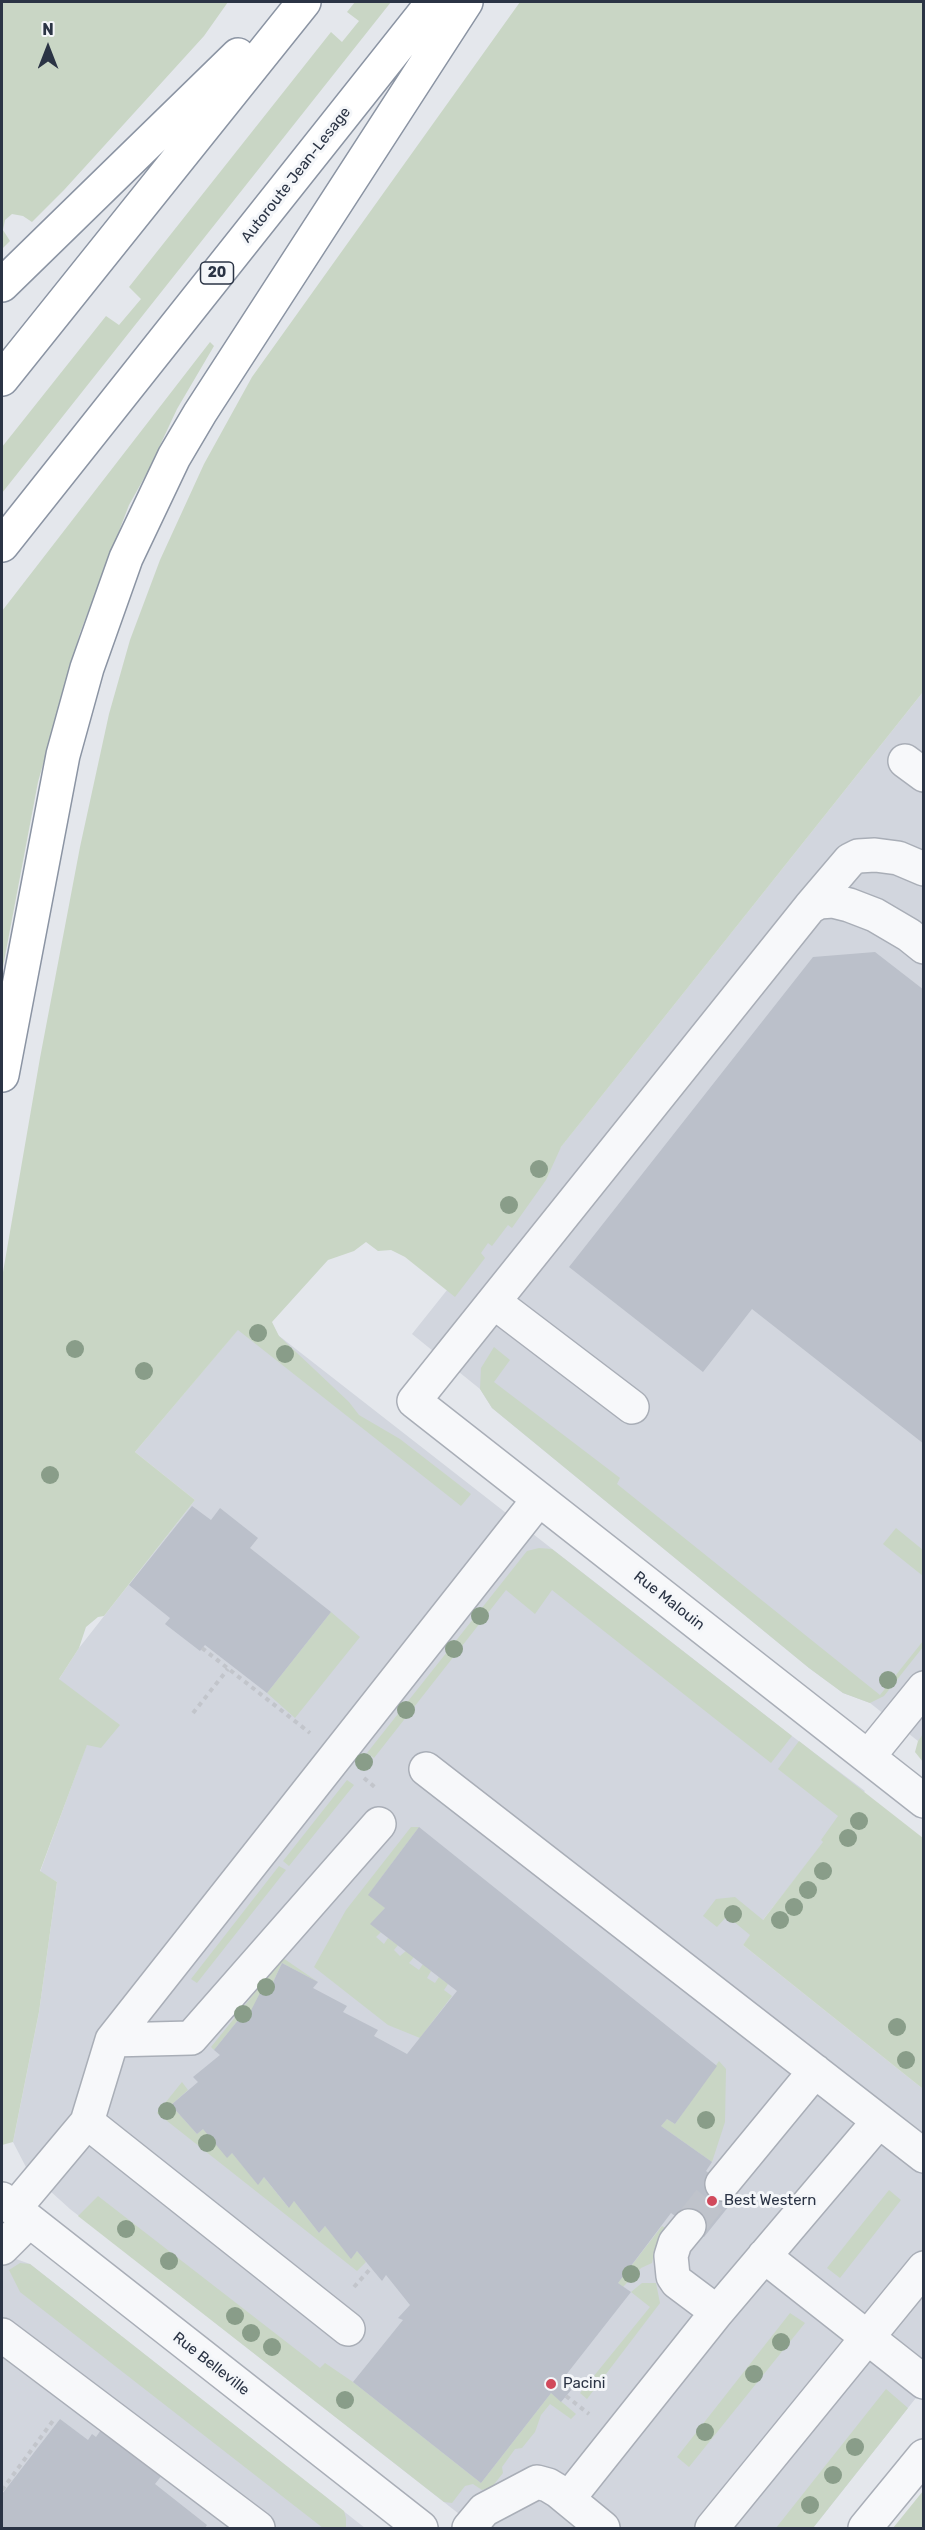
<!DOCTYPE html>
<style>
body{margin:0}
#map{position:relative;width:925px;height:2530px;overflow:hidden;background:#e4e7ec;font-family:Rubik,sans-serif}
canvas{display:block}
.frame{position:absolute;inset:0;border:3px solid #2b3445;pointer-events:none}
.north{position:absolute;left:18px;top:18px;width:60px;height:60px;-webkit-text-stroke:4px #f4f6f9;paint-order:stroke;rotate:0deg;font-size:16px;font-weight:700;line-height:24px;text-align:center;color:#2b3445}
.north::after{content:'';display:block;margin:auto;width:21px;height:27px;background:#2b3445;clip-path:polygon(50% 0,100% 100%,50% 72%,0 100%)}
</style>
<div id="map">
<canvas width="925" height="2530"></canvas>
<div class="frame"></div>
<div class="north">N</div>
</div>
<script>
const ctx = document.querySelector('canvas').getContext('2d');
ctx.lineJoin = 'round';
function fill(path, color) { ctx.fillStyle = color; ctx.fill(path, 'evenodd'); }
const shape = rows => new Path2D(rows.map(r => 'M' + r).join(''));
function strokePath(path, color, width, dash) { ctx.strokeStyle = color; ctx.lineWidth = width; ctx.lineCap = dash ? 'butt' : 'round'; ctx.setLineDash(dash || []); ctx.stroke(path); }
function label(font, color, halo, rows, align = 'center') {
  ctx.font = font + ' Rubik,sans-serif'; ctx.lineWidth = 6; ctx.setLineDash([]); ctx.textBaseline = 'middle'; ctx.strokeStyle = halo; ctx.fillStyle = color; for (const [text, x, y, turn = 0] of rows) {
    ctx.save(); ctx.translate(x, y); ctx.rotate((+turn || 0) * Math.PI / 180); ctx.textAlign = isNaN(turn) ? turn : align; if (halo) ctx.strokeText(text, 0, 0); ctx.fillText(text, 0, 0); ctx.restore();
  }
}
const built = shape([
 [923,692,924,1734,918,1741,870,1703,843,1693,809,1668,492,1408,480,1389,412,1334],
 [251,1314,792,1736,865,1791,743,1945,923,2089,923,2389,813,2528,477,2528,70,2209,28,2171,13,2142,39,2012,57,1882,40,1872,87,1744,59,1679,79,1648,195,1500,135,1452],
 [2,2254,30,2264,365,2528,2,2528]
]);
const green = shape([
 [2,2,228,2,204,36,64,190,32,222,23,216,12,214,5,220,3,230,10,241,2,249],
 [355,2,391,2,2,493,2,447,106,316,119,325,141,299,129,287,331,32,342,42,359,21,347,12],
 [520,2,923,2,923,692,561,1147,546,1180,512,1228,508,1225,492,1246,488,1243,481,1253,485,1258,455,1297,405,1257,391,1250,378,1251,366,1242,354,1251,328,1260,272,1322,279,1336,349,1402,359,1415,400,1439,471,1494,461,1506,238,1330,135,1452,195,1500,104,1616,98,1617,86,1627,79,1648,59,1679,120,1725,101,1748,87,1745,40,1871,57,1882,39,2012,13,2142,2,2145,2,1278,40,1058,80,847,109,714,130,640,160,560,204,464,252,377],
 [210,342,214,346,177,409,148,471,129,505,80,633,38,782,2,972,2,611],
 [494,1347,510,1360,494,1382,620,1478,617,1484,880,1695,923,1641,923,1647,884,1696,870,1703,843,1693,809,1668,492,1408,480,1389,481,1368],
 [896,1528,923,1550,923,1576,883,1544],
 [539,1548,552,1549,792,1736,771,1763,552,1590,535,1614,506,1590,374,1758,367,1753,527,1551],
 [331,1612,360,1637,295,1718,267,1693],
 [923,1734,923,1762,915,1752,918,1741],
 [799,1741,923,1838,923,2089,743,1945,750,1935,727,1916,717,1927,703,1916,716,1899,735,1897,763,1920,823,1842,821,1840,838,1816,778,1769],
 [347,1780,354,1785,289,1866,283,1861],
 [411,1827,419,1827,369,1894,385,1908,371,1924,381,1932,376,1937,384,1944,388,1938,398,1945,394,1950,400,1956,406,1951,414,1957,409,1963,419,1970,423,1964,431,1971,427,1978,435,1983,439,1977,448,1984,444,1990,452,1996,420,2038,388,2025,314,1967,346,1910],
 [279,1866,286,1870,197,1983,191,1979],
 [283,1958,318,1982,282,1963,268,1993,245,2022,239,2019,214,2050,211,2047],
 [719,2061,726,2069,725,2122,712,2162,661,2126,667,2119,675,2124],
 [182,2082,188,2090,171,2105,197,2134,203,2129,232,2153,258,2184,264,2177,288,2207,294,2201,319,2233,325,2226,351,2258,357,2251,366,2262,357,2271,157,2113],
 [889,2190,901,2200,840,2278,827,2268],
 [98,2196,320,2368,325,2363,353,2382,481,2483,551,2393,576,2414,571,2419,550,2404,541,2415,535,2432,522,2448,515,2449,502,2467,503,2473,492,2487,482,2490,473,2484,465,2486,452,2503,444,2502,78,2216],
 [662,2226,667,2229,655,2250,652,2263,641,2268,623,2287,618,2283],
 [20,2263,30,2264,344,2511,346,2518,346,2528,323,2528,20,2292,9,2270],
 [642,2283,656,2283,660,2303,587,2399,580,2393,650,2307,631,2292],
 [790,2313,805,2323,689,2467,677,2457],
 [886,2389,908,2408,813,2528,776,2528],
 [923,2491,923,2528,893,2528]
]);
const building = shape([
 [875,952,924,990,924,1444,752,1309,703,1372,569,1267,813,957],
 [192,1506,211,1520,220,1508,258,1538,250,1548,331,1612,267,1693,205,1645,200,1651,165,1624,170,1618,129,1585],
 [419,1827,717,2066,675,2124,667,2119,661,2126,712,2162,706,2171,737,2196,704,2237,671,2213,618,2283,631,2292,562,2380,572,2389,561,2402,551,2393,481,2483,353,2382,403,2320,398,2318,410,2305,386,2275,382,2281,357,2251,351,2259,325,2226,319,2233,294,2201,289,2208,264,2177,258,2185,232,2153,227,2158,203,2129,197,2134,171,2105,198,2082,193,2077,220,2055,214,2050,239,2019,245,2022,261,1991,268,1993,282,1963,318,1982,313,1988,347,2006,343,2012,378,2030,374,2036,407,2054,457,1991,370,1924,385,1908,368,1895],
 [60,2419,88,2440,92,2434,96,2437,106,2423,166,2470,155,2484,207,2525,205,2528,2,2528,2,2494]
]);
const minorTunnel = shape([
 [689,2226,722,2184]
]);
const path = shape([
 [202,1648,310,1733],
 [193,1713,228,1669],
 [364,1778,377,1789],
 [354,2287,371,2268],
 [566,2396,589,2414],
 [2,2490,55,2418]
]);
const minor = shape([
 [905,761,924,775],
 [810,907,850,860,858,856,875,855,898,858,924,869],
 [924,947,909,935,875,915,849,905,833,901,819,902,810,907,414,1401,924,1801],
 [494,1302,632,1407],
 [868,1757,924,1688],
 [426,1769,879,2121],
 [112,2040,191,2038,379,1824],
 [87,2122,112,2040,539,1499],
 [722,2184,815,2071],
 [2,2199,421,2528],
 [14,2209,87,2122,348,2329],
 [689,2226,675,2243,671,2256,673,2276,677,2282,717,2312],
 [2,2248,29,2221],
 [764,2256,924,2382],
 [2,2335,258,2528],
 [568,2499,717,2312,879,2121,924,2156],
 [469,2528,484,2510,537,2482,548,2485,558,2491,603,2528],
 [712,2528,924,2268],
 [865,2528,924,2456]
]);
const highway = shape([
 [2,285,238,55],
 [2,379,304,2],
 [2,545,433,2],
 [2,1075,63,755,87,668,126,558,174,457,200,413,466,2]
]);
const trees = [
 [539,1169],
 [509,1205],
 [258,1333],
 [75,1349],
 [285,1354],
 [144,1371],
 [50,1475],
 [480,1616],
 [454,1649],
 [888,1680],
 [406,1710],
 [364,1762],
 [859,1821],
 [848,1838],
 [823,1871],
 [808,1890],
 [794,1907],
 [733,1914],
 [780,1920],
 [266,1987],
 [243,2014],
 [897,2027],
 [906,2060],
 [167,2111],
 [706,2120],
 [207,2143],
 [126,2229],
 [169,2261],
 [631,2274],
 [235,2316],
 [251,2333],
 [781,2342],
 [272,2347],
 [754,2374],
 [345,2400],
 [705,2432],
 [855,2447],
 [833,2475],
 [810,2505]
];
const markers = [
 [712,2201,6,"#d1495b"],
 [551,2384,6,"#d1495b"]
];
const shields = [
 [217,273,33]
];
const shieldNames = [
 ["20",217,273]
];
const streetNames = [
 ["Autoroute Jean-Lesage",296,175,-52],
 ["Rue Malouin",669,1601,38],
 ["Rue Belleville",211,2364,38]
];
const poiNames = [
 ["Best Western",724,2201],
 ["Pacini",563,2384]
];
fill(built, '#d2d6de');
fill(green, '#c9d6c5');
fill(building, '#bbc0ca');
strokePath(minorTunnel, '#bfc3cb', 33, [33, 16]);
strokePath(minor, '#a9aeb7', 36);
strokePath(highway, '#8b94a3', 36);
strokePath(path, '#c2c5cb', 4, [4.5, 4.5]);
strokePath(minor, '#f7f8fa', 33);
strokePath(highway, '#fff', 33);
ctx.fillStyle = '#899d89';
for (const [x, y] of trees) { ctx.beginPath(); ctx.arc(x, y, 9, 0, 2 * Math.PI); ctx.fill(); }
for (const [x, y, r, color] of markers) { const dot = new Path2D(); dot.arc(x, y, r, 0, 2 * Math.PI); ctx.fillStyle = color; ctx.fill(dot); strokePath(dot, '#f4f6f9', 2); }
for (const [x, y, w] of shields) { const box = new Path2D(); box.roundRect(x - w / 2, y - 11, w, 22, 4.5); ctx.fillStyle = '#f4f6f9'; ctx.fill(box); strokePath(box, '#2b3445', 1.5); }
label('bold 14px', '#2b3445', null, shieldNames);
label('15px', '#2b3445', '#f4f6f9', streetNames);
label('15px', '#2b3445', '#f4f6f9', poiNames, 'left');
</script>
